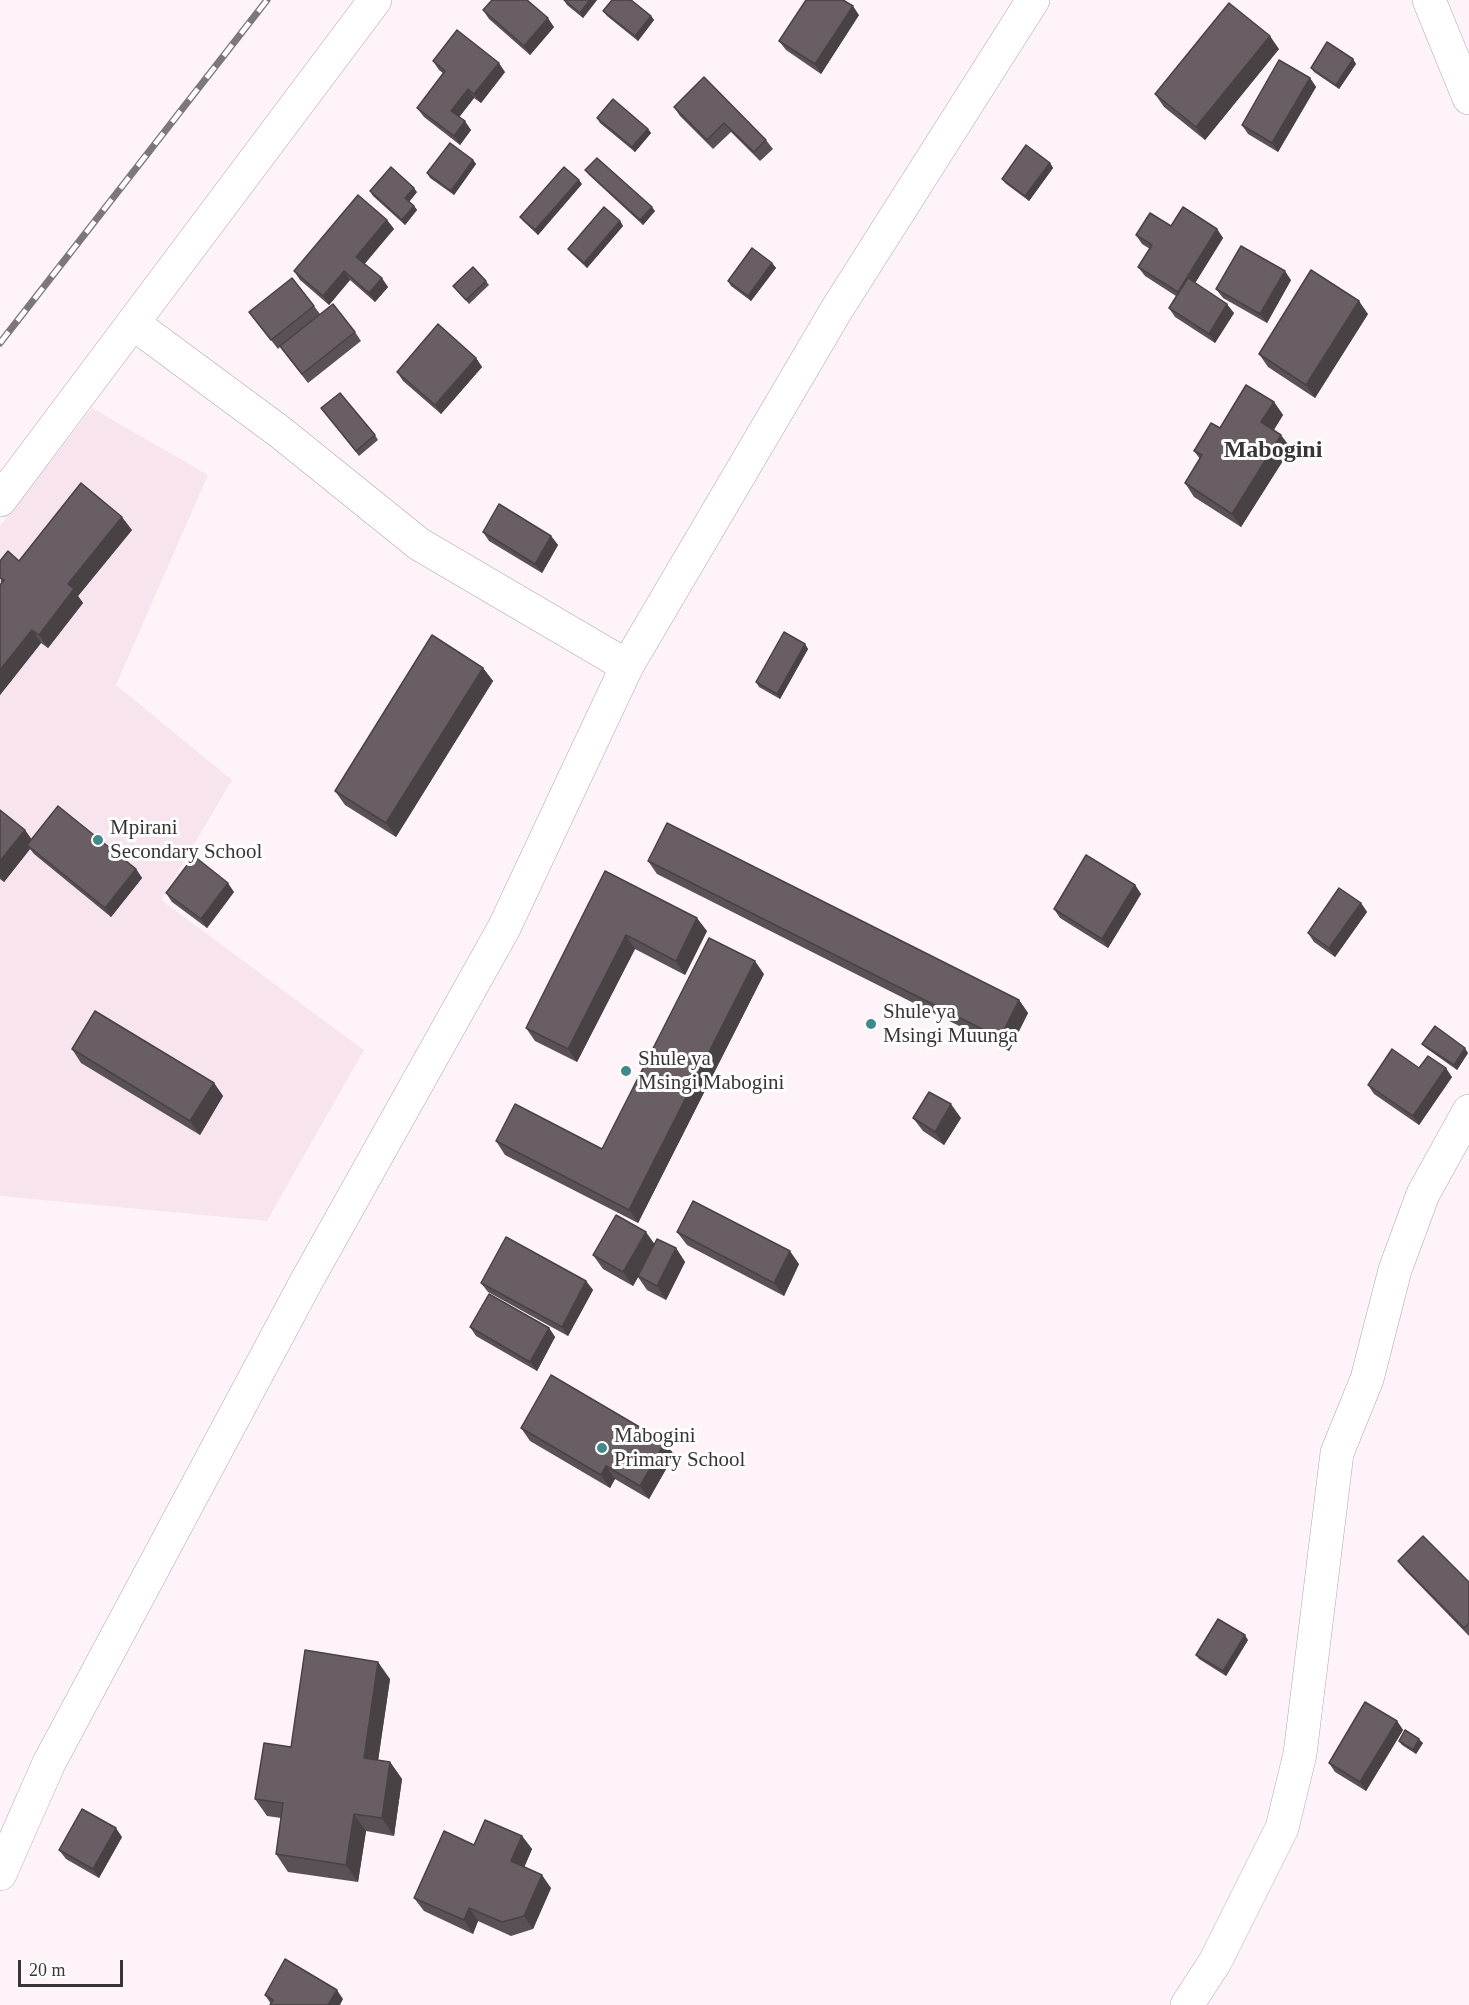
<!DOCTYPE html>
<style>
body{margin:0}
#map{position:relative;width:1469px;height:2005px;overflow:hidden;background:#fef3f8;font-family:"Times New Roman",serif}
canvas{display:block}
.scale{position:absolute;left:18px;top:1960px;width:105px;height:27px;box-sizing:border-box;border:3px solid #393537;border-top:0;padding-left:8px;font-size:18px;line-height:21px;white-space:nowrap;color:#393537;-webkit-text-stroke:4px #fff;paint-order:stroke}
</style>
<div id="map">
<canvas width="1469" height="2005"></canvas>
<div class="scale">20 m</div>
</div>
<script>
const ctx = document.querySelector('canvas').getContext('2d');
ctx.lineJoin = 'round';
function fill(path, color) { ctx.fillStyle = color; ctx.fill(path, 'evenodd'); }
const shape = rows => new Path2D(rows.map(r => 'M' + r).join(''));
function strokePath(path, color, width, dash) { ctx.strokeStyle = color; ctx.lineWidth = width; ctx.lineCap = dash ? 'butt' : 'round'; ctx.setLineDash(dash || []); ctx.stroke(path); }
function label(font, color, halo, rows, align = 'center') {
  ctx.font = font + ' "Times New Roman",serif'; ctx.lineWidth = 6; ctx.setLineDash([]); ctx.textBaseline = 'middle'; ctx.strokeStyle = halo; ctx.fillStyle = color; for (const [text, x, y, turn = 0] of rows) {
    ctx.save(); ctx.translate(x, y); ctx.rotate((+turn || 0) * Math.PI / 180); ctx.textAlign = isNaN(turn) ? turn : align; if (halo) ctx.strokeText(text, 0, 0); ctx.fillText(text, 0, 0); ctx.restore();
  }
}
const built = shape([
 [92,408,208,475,116,685,232,780,161,900,364,1050,267,1221,0,1196,0,526]
]);
const minor = shape([
 [1429,0,1469,98],
 [134,324,280,432,419,544,627,666],
 [0,500,375,0],
 [1187,2005,1215,1962,1282,1828,1300,1754,1337,1453,1367,1379,1395,1270,1423,1194,1469,1111]
]);
const tertiary = shape([
 [0,1874,49,1763,306,1282,504,928,627,666,837,309,1033,0]
]);
const rail = shape([
 [0,343,267,0]
]);
const wall = shape([
 [564,0,597,0,583,18,567,5],
 [483,10,554,27,530,55,489,19],
 [603,11,651,16,654,20,638,41,607,16],
 [859,15,821,74,786,50,779,41],
 [1279,49,1205,140,1164,107,1155,94],
 [1353,59,1356,64,1339,89,1314,72,1311,68],
 [433,61,505,72,481,103,474,98,459,117,471,130,460,145,424,117,417,108,444,74,439,70],
 [704,77,766,140,773,149,760,161,731,132,713,149,680,116,674,107],
 [1310,78,1316,87,1278,152,1248,134,1242,125],
 [597,118,648,129,651,133,635,152,600,123],
 [473,160,476,164,454,195,430,178,427,173],
 [1050,163,1053,168,1029,201,1005,183,1002,179],
 [585,170,655,211,643,225,589,175],
 [582,184,538,235,523,221,520,217],
 [370,191,417,192,409,202,414,206,417,210,405,225,373,196],
 [387,220,394,229,364,263,388,287,375,302,350,280,329,305,300,280,294,271],
 [620,221,623,226,587,268,571,253,568,249],
 [1171,226,1217,229,1223,238,1195,283,1234,313,1215,343,1175,317,1169,308,1176,296,1145,276,1138,267,1150,249,1142,244,1136,235],
 [772,263,776,268,751,301,731,286,728,281],
 [1291,280,1267,323,1223,298,1216,289],
 [486,281,489,285,469,304,453,286],
 [314,306,320,314,355,332,361,341,308,383,280,347,278,349,249,312],
 [1368,314,1315,398,1268,367,1259,354],
 [476,358,482,367,441,414,403,381,397,372],
 [1274,402,1283,415,1274,430,1291,448,1241,527,1194,497,1185,483,1200,459,1194,451,1220,428],
 [325,413,375,435,378,440,359,456],
 [132,530,78,596,83,603,48,648,41,643,0,695,0,585,1,584,0,561,19,561],
 [483,532,551,536,558,545,542,573,489,541],
 [805,644,808,649,780,699,759,687,756,682],
 [483,668,493,681,396,837,345,805,335,791],
 [0,810,25,830,32,840,136,869,142,878,111,917,34,854,30,849,4,882,0,879],
 [648,861,1019,1000,1028,1013,1009,1051,657,874],
 [605,871,707,931,685,975,635,949,577,1062,535,1041,526,1028],
 [1135,885,1141,894,1108,948,1060,918,1054,909],
 [234,892,207,928,172,902,166,893],
 [1361,903,1367,912,1335,957,1314,942,1308,933],
 [764,974,638,1223,505,1155,496,1141,602,1149],
 [1422,1044,1468,1053,1457,1070,1426,1048],
 [72,1049,214,1083,223,1096,200,1135,81,1063],
 [1419,1068,1452,1077,1419,1125,1374,1094,1368,1085],
 [913,1118,961,1118,944,1145,923,1131],
 [677,1232,799,1264,784,1296,687,1245],
 [654,1244,676,1248,685,1262,666,1300,647,1290,638,1277,633,1286,603,1269,593,1255],
 [586,1281,593,1290,568,1336,488,1292,481,1283],
 [470,1327,549,1328,555,1337,537,1371,476,1336],
 [521,1428,665,1442,674,1455,649,1499,615,1479,610,1488,530,1441],
 [1398,1561,1469,1582,1469,1636,1405,1570],
 [1248,1640,1226,1676,1199,1659,1196,1655],
 [390,1679,378,1760,390,1762,402,1779,394,1836,366,1831,358,1882,288,1872,276,1854,281,1818,267,1816,255,1799,291,1747],
 [1397,1721,1403,1730,1366,1791,1335,1772,1329,1763],
 [1399,1741,1423,1743,1416,1754,1402,1745],
 [522,1836,532,1849,524,1867,551,1888,533,1929,511,1936,478,1921,473,1934,424,1911,414,1898,474,1845],
 [122,1837,99,1878,66,1859,59,1850],
 [265,1995,343,1999,271,2004]
]);
const shadedWall = shape([
 [590,0,597,0,583,18,580,13],
 [853,6,859,15,821,74,815,64],
 [651,16,654,20,638,41,635,36],
 [548,18,554,27,530,55,524,46],
 [1270,36,1279,49,1205,140,1196,127],
 [1353,59,1356,64,1339,89,1336,85],
 [499,63,505,72,481,103,474,94],
 [1310,78,1316,87,1278,152,1272,143],
 [468,89,474,98,457,120,451,111],
 [465,121,471,130,460,145,454,136],
 [648,129,651,133,635,152,632,147],
 [473,160,476,164,454,195,451,191],
 [1050,163,1053,168,1029,201,1025,196],
 [579,180,582,184,538,235,535,230],
 [414,188,417,192,408,203,405,198],
 [414,206,417,210,405,225,402,220],
 [652,207,655,211,643,225,640,220],
 [387,220,394,229,363,266,356,257],
 [620,221,623,226,587,268,584,263],
 [1217,229,1223,238,1184,301,1178,292],
 [772,263,776,268,751,301,748,296],
 [344,271,350,280,329,305,323,296],
 [1285,271,1291,280,1267,323,1260,314],
 [382,278,388,287,375,302,369,293],
 [1359,301,1368,314,1315,398,1306,385],
 [1227,304,1234,313,1215,343,1209,334],
 [476,358,482,367,441,414,435,405],
 [1274,402,1283,415,1270,435,1261,422],
 [1281,435,1291,448,1241,527,1232,514],
 [122,517,132,530,78,596,83,603,48,648,39,635,68,584],
 [551,536,558,545,542,573,535,564],
 [32,630,41,643,0,695,0,670],
 [805,644,808,649,780,699,777,694],
 [483,668,493,681,396,837,386,823],
 [25,830,34,843,27,845,30,849,4,882,0,876,0,861],
 [136,869,142,878,111,917,105,908],
 [228,883,234,892,207,928,201,919],
 [1135,885,1141,894,1108,948,1102,939],
 [1361,903,1367,912,1335,957,1329,948],
 [697,918,707,931,685,975,676,961],
 [626,935,635,949,577,1062,568,1049],
 [755,961,764,974,638,1223,629,1210],
 [1019,1000,1028,1013,1009,1051,1000,1038],
 [1465,1048,1468,1053,1457,1070,1454,1065],
 [1446,1068,1452,1077,1419,1125,1413,1116],
 [214,1083,223,1096,200,1135,190,1121],
 [951,1104,961,1118,944,1145,935,1132],
 [646,1232,656,1246,633,1286,623,1272],
 [676,1248,685,1262,666,1300,657,1286],
 [790,1251,799,1264,784,1296,774,1283],
 [586,1281,593,1290,568,1336,562,1327],
 [549,1328,555,1337,537,1371,530,1362],
 [665,1442,674,1455,649,1499,640,1486],
 [606,1466,615,1479,610,1488,601,1475],
 [1245,1635,1248,1640,1226,1676,1223,1671],
 [378,1662,390,1679,376,1775,364,1758],
 [1397,1721,1403,1730,1366,1791,1360,1782],
 [1419,1739,1423,1743,1416,1754,1413,1750],
 [390,1762,402,1779,394,1836,382,1818],
 [354,1814,366,1831,358,1882,346,1865],
 [116,1828,122,1837,99,1878,93,1869],
 [522,1836,532,1849,521,1875,511,1861],
 [542,1875,551,1888,533,1929,524,1916],
 [469,1908,478,1921,473,1934,464,1920],
 [337,1990,343,1999,340,2005,328,2005]
]);
const building = shape([
 [492,0,527,0,548,18,524,46,483,10,492,0],
 [564,0,590,0,580,13,564,0],
 [612,0,631,0,651,16,635,36,603,11,612,0],
 [806,0,843,0,853,6,815,64,779,41,806,0],
 [1229,3,1270,36,1196,127,1155,94,1229,3],
 [457,30,499,63,474,94,468,89,451,111,465,121,454,136,417,108,445,71,433,61,457,30],
 [1327,42,1353,59,1336,85,1311,68,1327,42],
 [1279,60,1310,78,1272,143,1242,125,1279,60],
 [704,77,766,140,754,152,724,123,707,140,674,107,704,77],
 [613,99,648,129,632,147,597,118,613,99],
 [450,143,473,160,451,191,427,173,450,143],
 [1026,145,1050,163,1025,196,1002,179,1026,145],
 [597,158,652,207,640,220,585,170,597,158],
 [391,167,414,188,405,198,414,206,402,220,370,191,391,167],
 [564,167,579,180,535,230,520,217,564,167],
 [358,195,387,220,356,257,382,278,369,293,344,271,323,296,294,271,358,195],
 [604,207,620,221,584,263,568,249,604,207],
 [1183,207,1217,229,1178,292,1138,267,1152,245,1136,235,1150,213,1171,226,1183,207],
 [1241,246,1285,271,1260,314,1216,289,1241,246],
 [752,248,772,263,748,296,728,281,752,248],
 [473,267,486,281,466,300,453,286,473,267],
 [1311,270,1359,301,1306,385,1259,354,1311,270],
 [292,278,314,306,271,340,249,312,292,278],
 [1188,278,1227,304,1209,334,1169,308,1188,278],
 [333,304,355,332,302,374,280,346,333,304],
 [438,324,476,358,435,405,397,372,438,324],
 [1246,385,1274,402,1261,422,1281,435,1232,514,1185,483,1202,455,1194,451,1211,423,1220,428,1246,385],
 [340,393,375,435,356,451,321,408,340,393],
 [81,483,122,517,68,584,74,589,39,635,32,630,0,670,0,585,4,580,0,578,0,561,8,551,19,561,81,483],
 [499,504,551,536,535,564,483,532,499,504],
 [784,632,805,644,777,694,756,682,784,632],
 [432,635,483,668,386,823,335,791,432,635],
 [58,806,136,869,105,908,27,845,58,806],
 [0,810,25,830,0,861,0,810],
 [667,823,1019,1000,1000,1038,648,861,667,823],
 [1086,855,1135,885,1102,939,1054,909,1086,855],
 [194,856,228,883,201,919,166,893,194,856],
 [605,871,697,918,676,961,626,935,568,1049,526,1028,605,871],
 [1339,888,1361,903,1329,948,1308,933,1339,888],
 [709,938,755,961,629,1210,496,1141,515,1104,602,1149,709,938],
 [95,1011,214,1083,190,1121,72,1049,95,1011],
 [1435,1026,1465,1048,1454,1065,1422,1044,1435,1026],
 [1392,1049,1419,1068,1428,1056,1446,1068,1413,1116,1368,1085,1392,1049],
 [929,1092,951,1104,935,1132,913,1118,929,1092],
 [693,1201,790,1251,774,1283,677,1232,693,1201],
 [616,1215,646,1232,623,1272,593,1255,616,1215],
 [506,1237,586,1281,562,1327,481,1283,506,1237],
 [657,1239,676,1248,657,1286,638,1276,657,1239],
 [489,1294,549,1328,530,1362,470,1327,489,1294],
 [551,1375,665,1442,640,1486,606,1466,601,1475,521,1428,551,1375],
 [1423,1536,1469,1582,1469,1623,1464,1628,1398,1561,1423,1536],
 [1218,1619,1245,1635,1223,1671,1196,1655,1218,1619],
 [305,1650,378,1662,364,1758,390,1762,382,1818,354,1814,346,1865,276,1854,283,1803,255,1799,264,1743,291,1747,305,1650],
 [1365,1702,1397,1721,1360,1782,1329,1763,1365,1702],
 [1405,1730,1419,1739,1413,1750,1399,1741,1405,1730],
 [82,1809,116,1828,93,1869,59,1850,82,1809],
 [485,1820,522,1836,511,1861,542,1875,524,1916,502,1922,469,1908,464,1920,414,1898,444,1831,474,1845,485,1820],
 [285,1959,337,1990,328,2005,270,2005,273,2000,265,1995,285,1959]
]);
const markers = [
 [98,840,6,"#41898a"],
 [871,1024,6,"#41898a"],
 [626,1071,6,"#41898a"],
 [602,1448,6,"#41898a"]
];
const poiNames = [
 ["Mpirani",110,828],
 ["Secondary School",110,852],
 ["Shule ya",883,1012],
 ["Msingi Muunga",883,1036],
 ["Shule ya",638,1059],
 ["Msingi Mabogini",638,1083],
 ["Mabogini",614,1436],
 ["Primary School",614,1460]
];
const quarterNames = [
 ["Mabogini",1273,451]
];
fill(built, '#f7e4ee');
strokePath(minor, '#b0a6ab', 34);
strokePath(tertiary, '#b0a6ab', 34);
strokePath(minor, '#fff', 33);
strokePath(tertiary, '#fff', 33);
strokePath(rail, '#7d777a', 7);
strokePath(rail, '#fff', 4.5, [14]);
fill(wall, '#595155');
fill(shadedWall, '#494245');
fill(building, '#685e63');
strokePath(building, '#494245', 1.5);
for (const [x, y, r, color] of markers) { const dot = new Path2D(); dot.arc(x, y, r, 0, 2 * Math.PI); ctx.fillStyle = color; ctx.fill(dot); strokePath(dot, '#fff', 2); }
label('21px', '#393537', '#fff', poiNames, 'left');
label('bold 24px', '#393537', '#fff', quarterNames);
</script>
